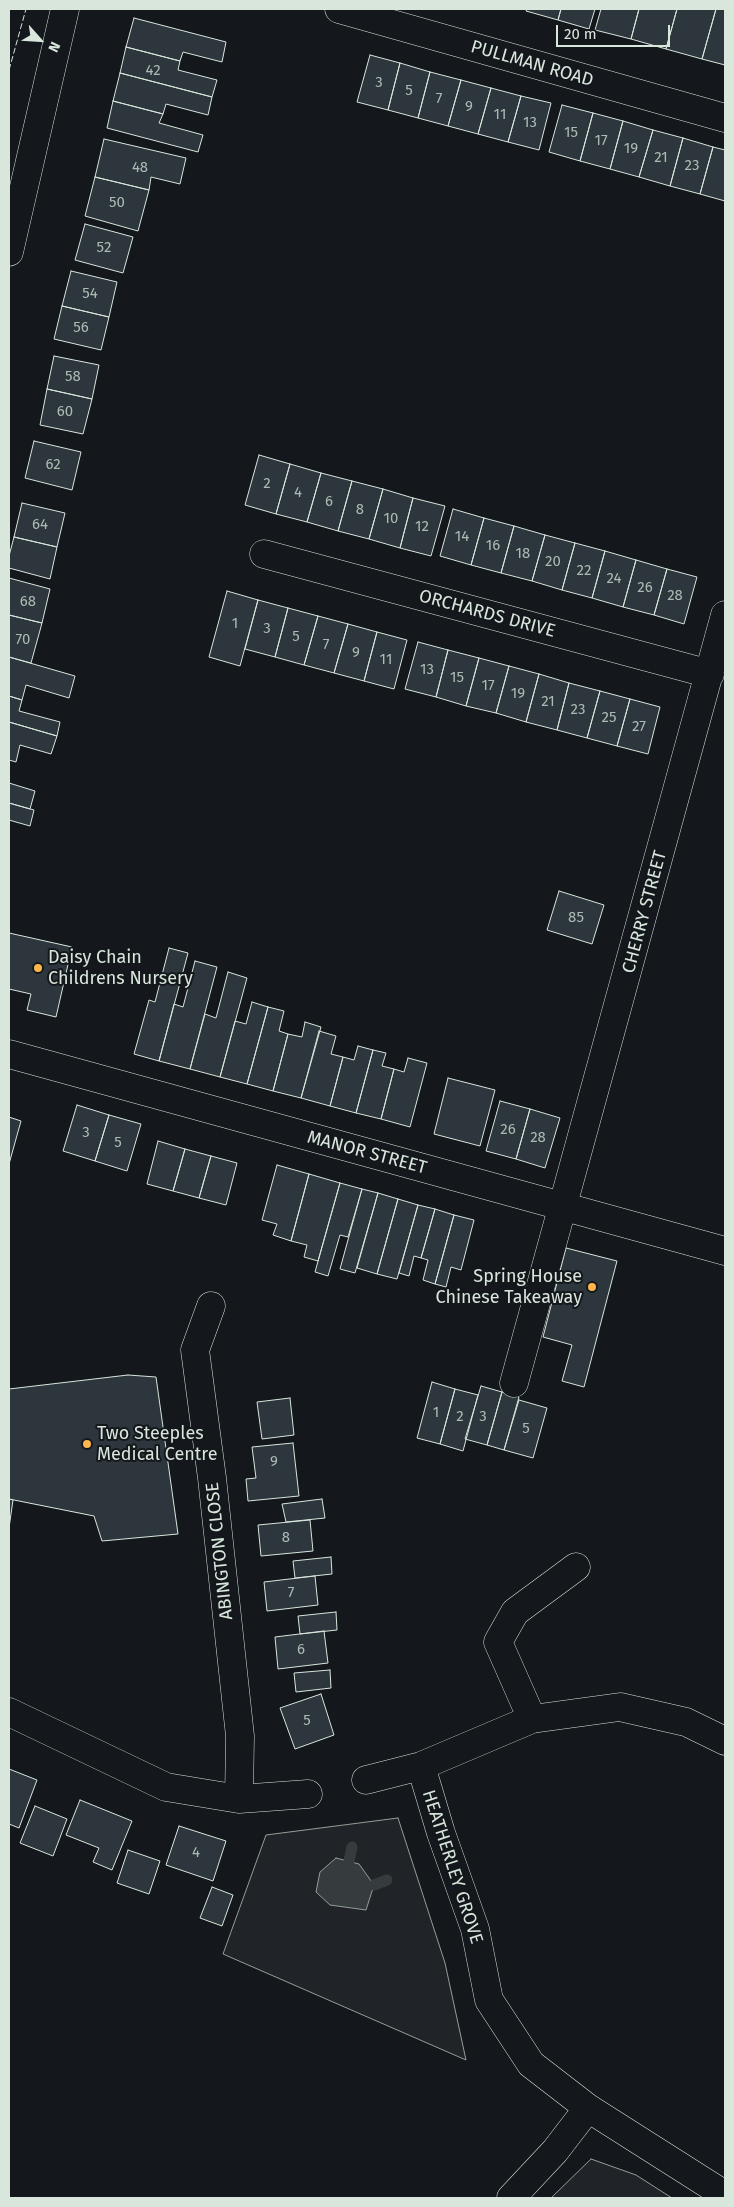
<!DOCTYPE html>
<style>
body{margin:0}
#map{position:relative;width:734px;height:2207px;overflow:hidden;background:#14181c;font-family:"Fira Sans",sans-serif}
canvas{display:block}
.frame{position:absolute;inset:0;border:10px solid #d8e6dc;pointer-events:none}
.north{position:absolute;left:15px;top:15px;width:50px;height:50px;-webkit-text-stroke:4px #14181c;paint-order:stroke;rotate:116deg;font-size:14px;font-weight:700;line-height:20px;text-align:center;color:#d8e6dc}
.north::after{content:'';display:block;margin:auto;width:18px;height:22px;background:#d8e6dc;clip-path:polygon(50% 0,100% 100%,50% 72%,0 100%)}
.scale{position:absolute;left:556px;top:25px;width:114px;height:22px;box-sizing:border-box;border:2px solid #d8e6dc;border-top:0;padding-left:6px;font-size:15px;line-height:18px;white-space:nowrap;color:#d8e6dc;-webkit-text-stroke:4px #14181c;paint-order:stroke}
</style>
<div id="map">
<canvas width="734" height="2207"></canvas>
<div class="frame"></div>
<div class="north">N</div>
<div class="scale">20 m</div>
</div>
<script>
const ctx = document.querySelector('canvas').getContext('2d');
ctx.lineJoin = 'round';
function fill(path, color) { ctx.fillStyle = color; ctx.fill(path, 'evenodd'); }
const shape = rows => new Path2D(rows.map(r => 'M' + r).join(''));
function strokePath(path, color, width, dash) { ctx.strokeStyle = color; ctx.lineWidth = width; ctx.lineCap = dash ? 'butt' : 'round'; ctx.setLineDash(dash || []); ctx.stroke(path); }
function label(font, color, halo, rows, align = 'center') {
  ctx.font = font + ' "Fira Sans",sans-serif'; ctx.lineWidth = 4; ctx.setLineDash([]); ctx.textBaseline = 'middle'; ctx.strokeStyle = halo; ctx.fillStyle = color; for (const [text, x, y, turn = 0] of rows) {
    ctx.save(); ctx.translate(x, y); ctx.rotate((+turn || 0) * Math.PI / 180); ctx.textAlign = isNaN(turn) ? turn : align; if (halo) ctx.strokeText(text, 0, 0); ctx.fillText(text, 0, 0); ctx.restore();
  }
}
const green = shape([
 [398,1818,445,1963,466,2060,223,1954,266,1835,398,1818],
 [591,2159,636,2175,672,2198,551,2198,591,2159]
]);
const water = shape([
 [336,1858,359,1864,374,1885,366,1910,330,1905,316,1892,320,1872,336,1858]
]);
const stream = shape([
 [349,1861,352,1847],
 [374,1885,387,1880]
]);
const building = shape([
 [527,9,561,9,558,20,526,11,527,9],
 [561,9,595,9,589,29,558,20,561,9],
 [601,9,639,9,631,39,595,30,601,9],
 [639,9,677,9,666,49,631,39,639,9],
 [677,9,716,9,702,59,666,49,677,9],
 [716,9,725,9,725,65,702,59,716,9],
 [134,18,226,42,222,62,183,52,180,61,126,47,134,18],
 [126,47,180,61,178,70,217,80,212,97,120,73,126,47],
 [370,55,400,63,388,110,357,102,370,55],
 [400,63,430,72,418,118,388,110,400,63],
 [430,72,461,80,448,126,418,118,430,72],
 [120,73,212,97,208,115,166,104,163,114,113,101,120,73],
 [461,80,491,88,478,134,448,126,461,80],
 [491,88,521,96,508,142,478,134,491,88],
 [521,96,551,103,539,150,508,142,521,96],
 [113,101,163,114,159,123,203,135,198,152,107,128,113,101],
 [562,105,593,113,580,161,549,152,562,105],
 [593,113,623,121,610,169,580,161,593,113],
 [623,121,653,130,639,177,610,169,623,121],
 [653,130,683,138,670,186,639,177,653,130],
 [683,138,713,147,700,194,670,186,683,138],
 [104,139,186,158,180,184,151,177,149,190,95,177,104,139],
 [713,147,725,150,725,201,700,194,713,147],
 [95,177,149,190,138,231,85,216,95,177],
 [85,224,133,237,123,273,75,260,85,224],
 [71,271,117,282,109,317,62,306,71,271],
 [62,306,109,317,101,350,54,339,62,306],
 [54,356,99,365,92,399,47,389,54,356],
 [47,389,92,399,83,434,40,425,47,389],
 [34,441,81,452,72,490,25,478,34,441],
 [259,455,290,464,276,514,245,505,259,455],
 [290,464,321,473,307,522,276,514,290,464],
 [321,473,352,481,338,531,307,522,321,473],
 [352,481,383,489,369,539,338,531,352,481],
 [383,489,413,498,400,548,369,539,383,489],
 [413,498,445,506,431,556,400,548,413,498],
 [22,503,65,513,57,547,14,537,22,503],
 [453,509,484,518,471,565,440,556,453,509],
 [484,518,514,526,501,573,471,565,484,518],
 [514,526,545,535,532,581,501,573,514,526],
 [545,535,575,543,562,590,532,581,545,535],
 [14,537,57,547,50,579,9,568,9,556,14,537],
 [575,543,605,551,592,598,562,590,575,543],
 [605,551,636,560,623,607,592,598,605,551],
 [636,560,667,569,654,615,623,607,636,560],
 [667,569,697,577,684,624,654,615,667,569],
 [9,578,50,589,42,623,9,615,9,578],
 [227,591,258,600,240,666,209,657,227,591],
 [258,600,288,608,275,657,245,649,258,600],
 [288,608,318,616,304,665,275,657,288,608],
 [9,615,42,623,31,663,9,657,9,615],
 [318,616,348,624,334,673,304,665,318,616],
 [348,624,377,632,364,681,334,673,348,624],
 [377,632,407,640,394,689,364,681,377,632],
 [418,642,448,650,436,697,405,689,418,642],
 [448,650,479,658,466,706,436,697,448,650],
 [9,657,75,676,69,698,26,685,22,700,9,696,9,657],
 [479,658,509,666,496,713,466,706,479,658],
 [509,666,539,674,526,722,496,713,509,666],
 [539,674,569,683,557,730,526,722,539,674],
 [569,683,600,691,587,738,557,730,569,683],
 [600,691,630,699,617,746,587,738,600,691],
 [9,696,22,700,19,711,60,722,57,736,9,722,9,696],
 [630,699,660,707,648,754,617,746,630,699],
 [9,722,57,736,51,754,20,745,16,762,9,760,9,722],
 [9,783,35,791,30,809,9,803,9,783],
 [9,803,34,810,30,826,9,820,9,803],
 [559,891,604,905,592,944,547,930,559,891],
 [9,933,72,947,56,1017,27,1010,31,994,9,989,9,933],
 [169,948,188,953,159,1061,134,1054,149,1000,155,1002,169,948],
 [195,961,217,967,190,1069,159,1061,174,1004,183,1007,195,961],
 [228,972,247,978,220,1077,190,1069,205,1014,216,1018,228,972],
 [252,1002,268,1007,247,1084,220,1077,235,1021,246,1024,252,1002],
 [268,1007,284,1011,279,1031,288,1034,273,1091,247,1084,268,1007],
 [305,1022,321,1027,301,1098,273,1091,288,1034,302,1037,305,1022],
 [319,1031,336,1036,331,1054,343,1057,330,1106,301,1098,319,1031],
 [358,1046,373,1050,356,1113,330,1106,343,1057,354,1060,358,1046],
 [373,1050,386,1053,382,1066,394,1069,381,1119,356,1113,373,1050],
 [408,1058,427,1063,410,1127,381,1119,394,1069,404,1072,408,1058],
 [448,1078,495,1090,480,1146,434,1134,448,1078],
 [500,1101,530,1109,516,1159,486,1151,500,1101],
 [77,1105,109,1115,95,1161,63,1151,77,1105],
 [530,1109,560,1118,545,1168,516,1159,530,1109],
 [109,1115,141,1124,127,1171,95,1161,109,1115],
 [9,1117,21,1121,9,1164,9,1117],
 [158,1141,185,1149,173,1191,147,1184,158,1141],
 [185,1149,211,1156,199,1198,173,1191,185,1149],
 [211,1156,237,1163,226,1205,199,1198,211,1156],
 [277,1165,309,1174,291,1241,273,1235,277,1224,262,1220,277,1165],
 [309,1174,340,1183,318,1261,304,1257,307,1245,291,1241,309,1174],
 [340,1183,362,1189,348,1237,340,1235,328,1276,315,1272,340,1183],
 [362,1189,378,1193,355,1273,340,1269,362,1189],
 [378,1193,398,1199,377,1274,357,1268,378,1193],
 [398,1199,418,1205,397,1279,377,1274,398,1199],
 [418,1205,435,1209,421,1258,414,1256,409,1276,399,1273,418,1205],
 [435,1209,454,1215,435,1284,423,1280,428,1260,421,1258,435,1209],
 [454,1215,474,1220,461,1270,451,1267,446,1287,435,1284,454,1215],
 [566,1248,617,1261,584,1387,562,1381,572,1345,543,1337,566,1248],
 [128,1375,156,1377,178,1534,102,1541,94,1516,9,1499,9,1389,128,1375],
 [432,1382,455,1389,440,1444,417,1438,432,1382],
 [481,1386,502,1392,487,1445,465,1439,481,1386],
 [455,1389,478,1395,463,1451,440,1444,455,1389],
 [502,1392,519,1397,504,1450,487,1445,502,1392],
 [290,1398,294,1435,262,1439,257,1402,290,1398],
 [519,1400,547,1408,533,1458,504,1450,519,1400],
 [293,1443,299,1496,248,1501,246,1479,256,1478,252,1447,293,1443],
 [9,1499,13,1500,9,1528,9,1499],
 [322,1499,325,1518,286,1522,282,1504,322,1499],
 [310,1520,313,1551,261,1556,258,1525,310,1520],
 [331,1557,332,1574,295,1578,293,1561,331,1557],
 [315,1576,318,1605,267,1611,264,1582,315,1576],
 [336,1612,337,1630,300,1634,298,1616,336,1612],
 [324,1631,328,1663,278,1669,275,1637,324,1631],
 [330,1670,331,1688,296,1692,294,1673,330,1670],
 [321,1694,334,1735,295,1749,280,1708,321,1694],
 [9,1769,37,1780,19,1828,9,1824,9,1769],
 [80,1800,132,1821,112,1870,93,1862,99,1848,66,1835,80,1800],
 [35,1806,67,1819,53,1856,20,1843,35,1806],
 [179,1826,226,1841,213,1881,166,1865,179,1826],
 [128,1850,160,1861,149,1894,117,1883,128,1850],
 [212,1887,233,1895,222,1926,200,1918,212,1887]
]);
const street = shape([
 [339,9,725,118],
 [264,554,710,674],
 [9,1054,725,1251],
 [211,1306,195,1350,212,1478,240,1736,239,1799],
 [514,1383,725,615],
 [9,1712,166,1787,239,1799,308,1794],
 [532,1719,498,1642,515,1612,576,1567],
 [421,1766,441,1833,475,1929,489,2000,531,2064,588,2108,725,2195],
 [366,1780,421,1766,532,1719,620,1707,686,1722,725,1741],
 [511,2198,555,2151,588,2108]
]);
const secondary = shape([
 [9,252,65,9]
]);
const fence = shape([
 [9,70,26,9]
]);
const markers = [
 [38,968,5,"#ffb74d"],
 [592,1287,5,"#ffb74d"],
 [87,1444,5,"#ffb74d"]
];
const numberNames = [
 ["42",153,71],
 ["3",379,83],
 ["5",409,91],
 ["7",439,99],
 ["9",469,107],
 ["11",500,115],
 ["13",530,123],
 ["15",571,133],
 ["17",601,141],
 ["19",631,149],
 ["21",661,158],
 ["23",692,166],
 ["48",140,168],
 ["50",117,203],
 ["52",104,248],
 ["54",90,294],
 ["56",81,328],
 ["58",73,377],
 ["60",65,412],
 ["62",53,465],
 ["2",267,484],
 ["4",298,493],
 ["6",329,502],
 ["8",360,510],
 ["10",391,519],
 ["64",40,525],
 ["12",422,527],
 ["14",462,537],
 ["16",493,546],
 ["18",523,554],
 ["20",553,562],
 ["22",584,571],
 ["24",614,579],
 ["26",645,588],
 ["28",675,596],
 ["68",28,602],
 ["1",235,624],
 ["3",267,629],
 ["5",296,637],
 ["70",23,640],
 ["7",326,645],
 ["9",356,653],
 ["11",386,660],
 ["13",427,670],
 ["15",457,678],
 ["17",488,686],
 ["19",518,694],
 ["21",548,702],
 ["23",578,710],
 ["25",609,718],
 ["27",639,727],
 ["85",576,918],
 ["26",508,1130],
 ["3",86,1133],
 ["28",538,1138],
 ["5",118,1143],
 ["1",436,1413],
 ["2",460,1417],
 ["3",483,1417],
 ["5",526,1429],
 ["9",274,1462],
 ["8",286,1538],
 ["7",291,1593],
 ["6",301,1650],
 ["5",307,1721],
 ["4",196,1853]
];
const streetNames = [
 ["PULLMAN ROAD",532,64,16],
 ["ORCHARDS DRIVE",487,614,15],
 ["CHERRY STREET",645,912,-75],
 ["MANOR STREET",367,1153,15],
 ["ABINGTON CLOSE",220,1551,-96],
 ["HEATHERLEY GROVE",452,1867,72]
];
const poiNames = [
 ["Daisy Chain",48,958],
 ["Childrens Nursery",48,979],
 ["Spring House",582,1277,"right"],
 ["Chinese Takeaway",582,1298,"right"],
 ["Two Steeples",97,1434],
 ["Medical Centre",97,1455]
];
fill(green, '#202428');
strokePath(green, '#939e99', 1);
fill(water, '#363b3e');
strokePath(water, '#939e99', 1);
strokePath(stream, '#363b3e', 11);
fill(building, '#2c363c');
strokePath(building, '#d8e6dc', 1);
strokePath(street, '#d8e6dc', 29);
strokePath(secondary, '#d8e6dc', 29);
strokePath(street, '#14181c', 28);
strokePath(secondary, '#14181c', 28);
strokePath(fence, '#d8e6dc', 1, [6, 2.5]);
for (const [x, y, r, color] of markers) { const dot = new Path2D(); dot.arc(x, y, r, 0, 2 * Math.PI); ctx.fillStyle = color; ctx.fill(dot); strokePath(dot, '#14181c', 2); }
label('15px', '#adbab4', null, numberNames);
label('18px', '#d8e6dc', '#14181c', streetNames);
label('18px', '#d8e6dc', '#14181c', poiNames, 'left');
</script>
